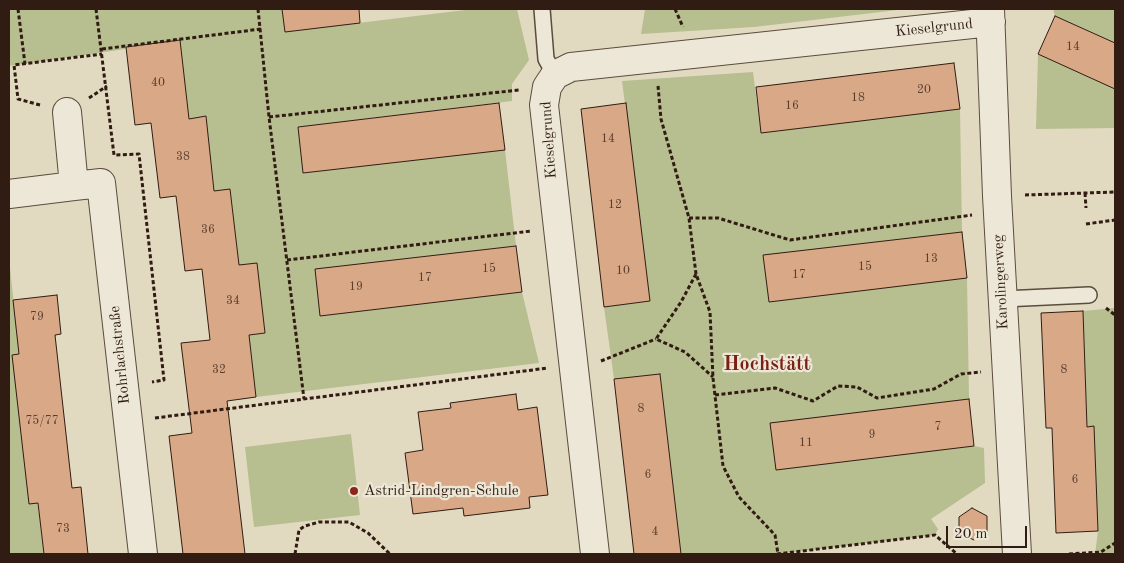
<!DOCTYPE html>
<meta charset="utf-8">
<style>
body{margin:0}
#map{position:relative;width:1124px;height:563px;overflow:hidden;background:#e2dac0;font-family:"Old Standard TT",serif}
canvas{display:block}
.frame{position:absolute;inset:0;border:10px solid #301c12;pointer-events:none}
.scale{position:absolute;left:946px;top:526px;width:81px;height:22px;box-sizing:border-box;border:2px solid #301c12;border-top:0;padding-left:6px;font-size:15px;line-height:18px;white-space:nowrap;color:#301c12;-webkit-text-stroke:4px #ece7d6;paint-order:stroke}
</style>
<div id="map">
<canvas width="1124" height="563"></canvas>
<div class="frame"></div>
<div class="scale">20 m</div>
</div>
<script>
const ctx = document.querySelector('canvas').getContext('2d');
ctx.lineJoin = 'round';
function fill(path, color) { ctx.fillStyle = color; ctx.fill(path, 'evenodd'); }
const shape = rows => new Path2D(rows.map(r => 'M' + r).join(''));
function strokePath(path, color, width, dash) { ctx.strokeStyle = color; ctx.lineWidth = width; ctx.lineCap = dash ? 'butt' : 'round'; ctx.setLineDash(dash || []); ctx.stroke(path); }
function label(font, color, halo, rows, align = 'center') {
  ctx.font = font + ' "Old Standard TT",serif'; ctx.lineWidth = 4.5; ctx.setLineDash([]); ctx.textBaseline = 'middle'; ctx.strokeStyle = halo; ctx.fillStyle = color; for (const [text, x, y, turn = 0] of rows) {
    ctx.save(); ctx.translate(x, y); ctx.rotate((+turn || 0) * Math.PI / 180); ctx.textAlign = isNaN(turn) ? turn : align; if (halo) ctx.strokeText(text, 0, 0); ctx.fillText(text, 0, 0); ctx.restore();
  }
}
const green = shape([
 [9,9,282,9,285,32,473,9,517,9,529,60,512,84,512,101,298,127,304,173,505,150,516,246,315,269,320,316,522,292,539,363,256,397,249,335,265,333,257,263,239,265,230,189,214,191,206,117,189,119,180,41,9,66],
 [645,9,906,9,754,27,641,34],
 [1053,9,1115,9,1115,43,1055,16],
 [1038,54,1090,77,1115,72,1115,128,1036,129],
 [753,72,761,133,960,109,962,232,763,256,769,302,967,278,969,399,776,470,974,446,984,448,985,483,931,519,938,529,935,535,777,554,681,554,660,374,614,379,604,307,650,301,622,81],
 [9,258,19,354,44,554,9,554],
 [1115,308,1115,554,1095,554,1098,531,1094,427,1087,427,1083,311],
 [351,434,360,515,254,527,245,447]
]);
const building = shape([
 [282,9,359,9,360,23,285,32,282,9],
 [1055,16,1115,43,1115,89,1038,54,1055,16],
 [180,40,189,119,206,116,214,191,230,189,239,265,257,263,265,333,249,335,256,397,227,401,245,554,183,554,169,436,192,433,181,343,210,340,202,269,185,271,176,196,160,198,151,123,135,125,126,47,180,40],
 [954,63,960,109,761,133,756,87,954,63],
 [499,103,505,150,303,173,298,127,499,103],
 [626,103,650,301,604,307,581,109,626,103],
 [962,232,967,278,769,302,763,255,962,232],
 [516,246,522,292,320,316,315,269,516,246],
 [57,295,61,334,55,335,72,488,81,487,88,554,44,554,38,503,29,504,12,355,19,354,13,300,57,295],
 [1083,311,1087,427,1094,426,1098,531,1056,533,1052,428,1046,428,1041,313,1083,311],
 [660,374,681,554,634,554,614,379,660,374],
 [516,394,518,410,537,407,548,495,529,497,530,508,464,516,463,508,413,514,405,453,423,450,418,412,451,408,450,403,516,394],
 [969,399,974,446,776,470,770,423,969,399],
 [972,508,987,516,987,532,974,540,959,533,959,517,972,508]
]);
const path = shape([
 [18,9,25,64],
 [96,9,114,155,139,154,164,380,152,382],
 [258,9,269,117,304,399],
 [675,9,683,27],
 [102,49,261,29],
 [658,86,661,119,689,218,696,274,710,312,713,378,723,466,739,497,775,535,778,554],
 [89,98,107,86],
 [40,105,18,99,14,65,102,54],
 [269,117,519,90],
 [1085,193,1086,208],
 [1025,195,1115,192],
 [689,218,718,218,790,240,972,215],
 [1086,224,1115,220],
 [287,260,531,231],
 [696,274,681,302,656,339,685,352,713,377],
 [1106,308,1115,315],
 [601,361,656,339],
 [715,395,775,388,813,401,838,386,857,387,877,398,934,389,961,374,981,372],
 [155,418,548,368],
 [295,554,299,530,305,526,319,522,349,522,368,533,390,554],
 [777,554,935,535,957,554],
 [1069,554,1101,552,1115,543]
]);
const service = shape([
 [542,9,546,59,555,75],
 [1003,299,1089,295]
]);
const minor = shape([
 [990,9,997,196,1017,554],
 [67,112,74,186,101,183,143,554],
 [9,194,74,186],
 [595,554,544,105,547,87,555,75,571,67,991,22]
]);
const markers = [
 [354,491,5,"#8f2418"]
];
const numberNames = [
 ["14",1073,47],
 ["40",158,83],
 ["20",924,90],
 ["18",858,98],
 ["16",792,106],
 ["14",608,139],
 ["38",183,157],
 ["12",615,205],
 ["36",208,230],
 ["13",931,259],
 ["15",865,267],
 ["15",489,269],
 ["10",623,271],
 ["17",799,275],
 ["17",425,278],
 ["19",356,287],
 ["34",233,301],
 ["79",37,317],
 ["32",219,370],
 ["8",1064,370],
 ["8",641,409],
 ["75/77",42,421],
 ["7",938,427],
 ["9",872,435],
 ["11",806,443],
 ["6",648,475],
 ["6",1075,480],
 ["73",63,529],
 ["4",655,532]
];
const streetNames = [
 ["Kieselgrund",934,28,-6],
 ["Kieselgrund",549,140,-94],
 ["Karolingerweg",1001,282,-93],
 ["Rohrlachstraße",120,355,-96]
];
const poiNames = [
 ["Astrid-Lindgren-Schule",364,491]
];
const districtNames = [
 ["Hochstätt",767,365]
];
fill(green, '#b7be90');
fill(building, '#d9a887');
strokePath(building, '#301c12', 1);
strokePath(service, '#5c4c3e', 18);
strokePath(minor, '#5c4c3e', 30);
strokePath(path, '#301c12', 3, [4, 2.5]);
strokePath(service, '#ece7d6', 15);
strokePath(minor, '#ece7d6', 28);
for (const [x, y, r, color] of markers) { const dot = new Path2D(); dot.arc(x, y, r, 0, 2 * Math.PI); ctx.fillStyle = color; ctx.fill(dot); strokePath(dot, '#ece7d6', 2); }
label('12px', '#5a3f2f', null, numberNames);
label('15px', '#301c12', '#ece7d6', streetNames);
label('15px', '#301c12', '#ece7d6', poiNames, 'left');
label('bold 20px', '#7a1f14', '#ece7d6', districtNames);
</script>
